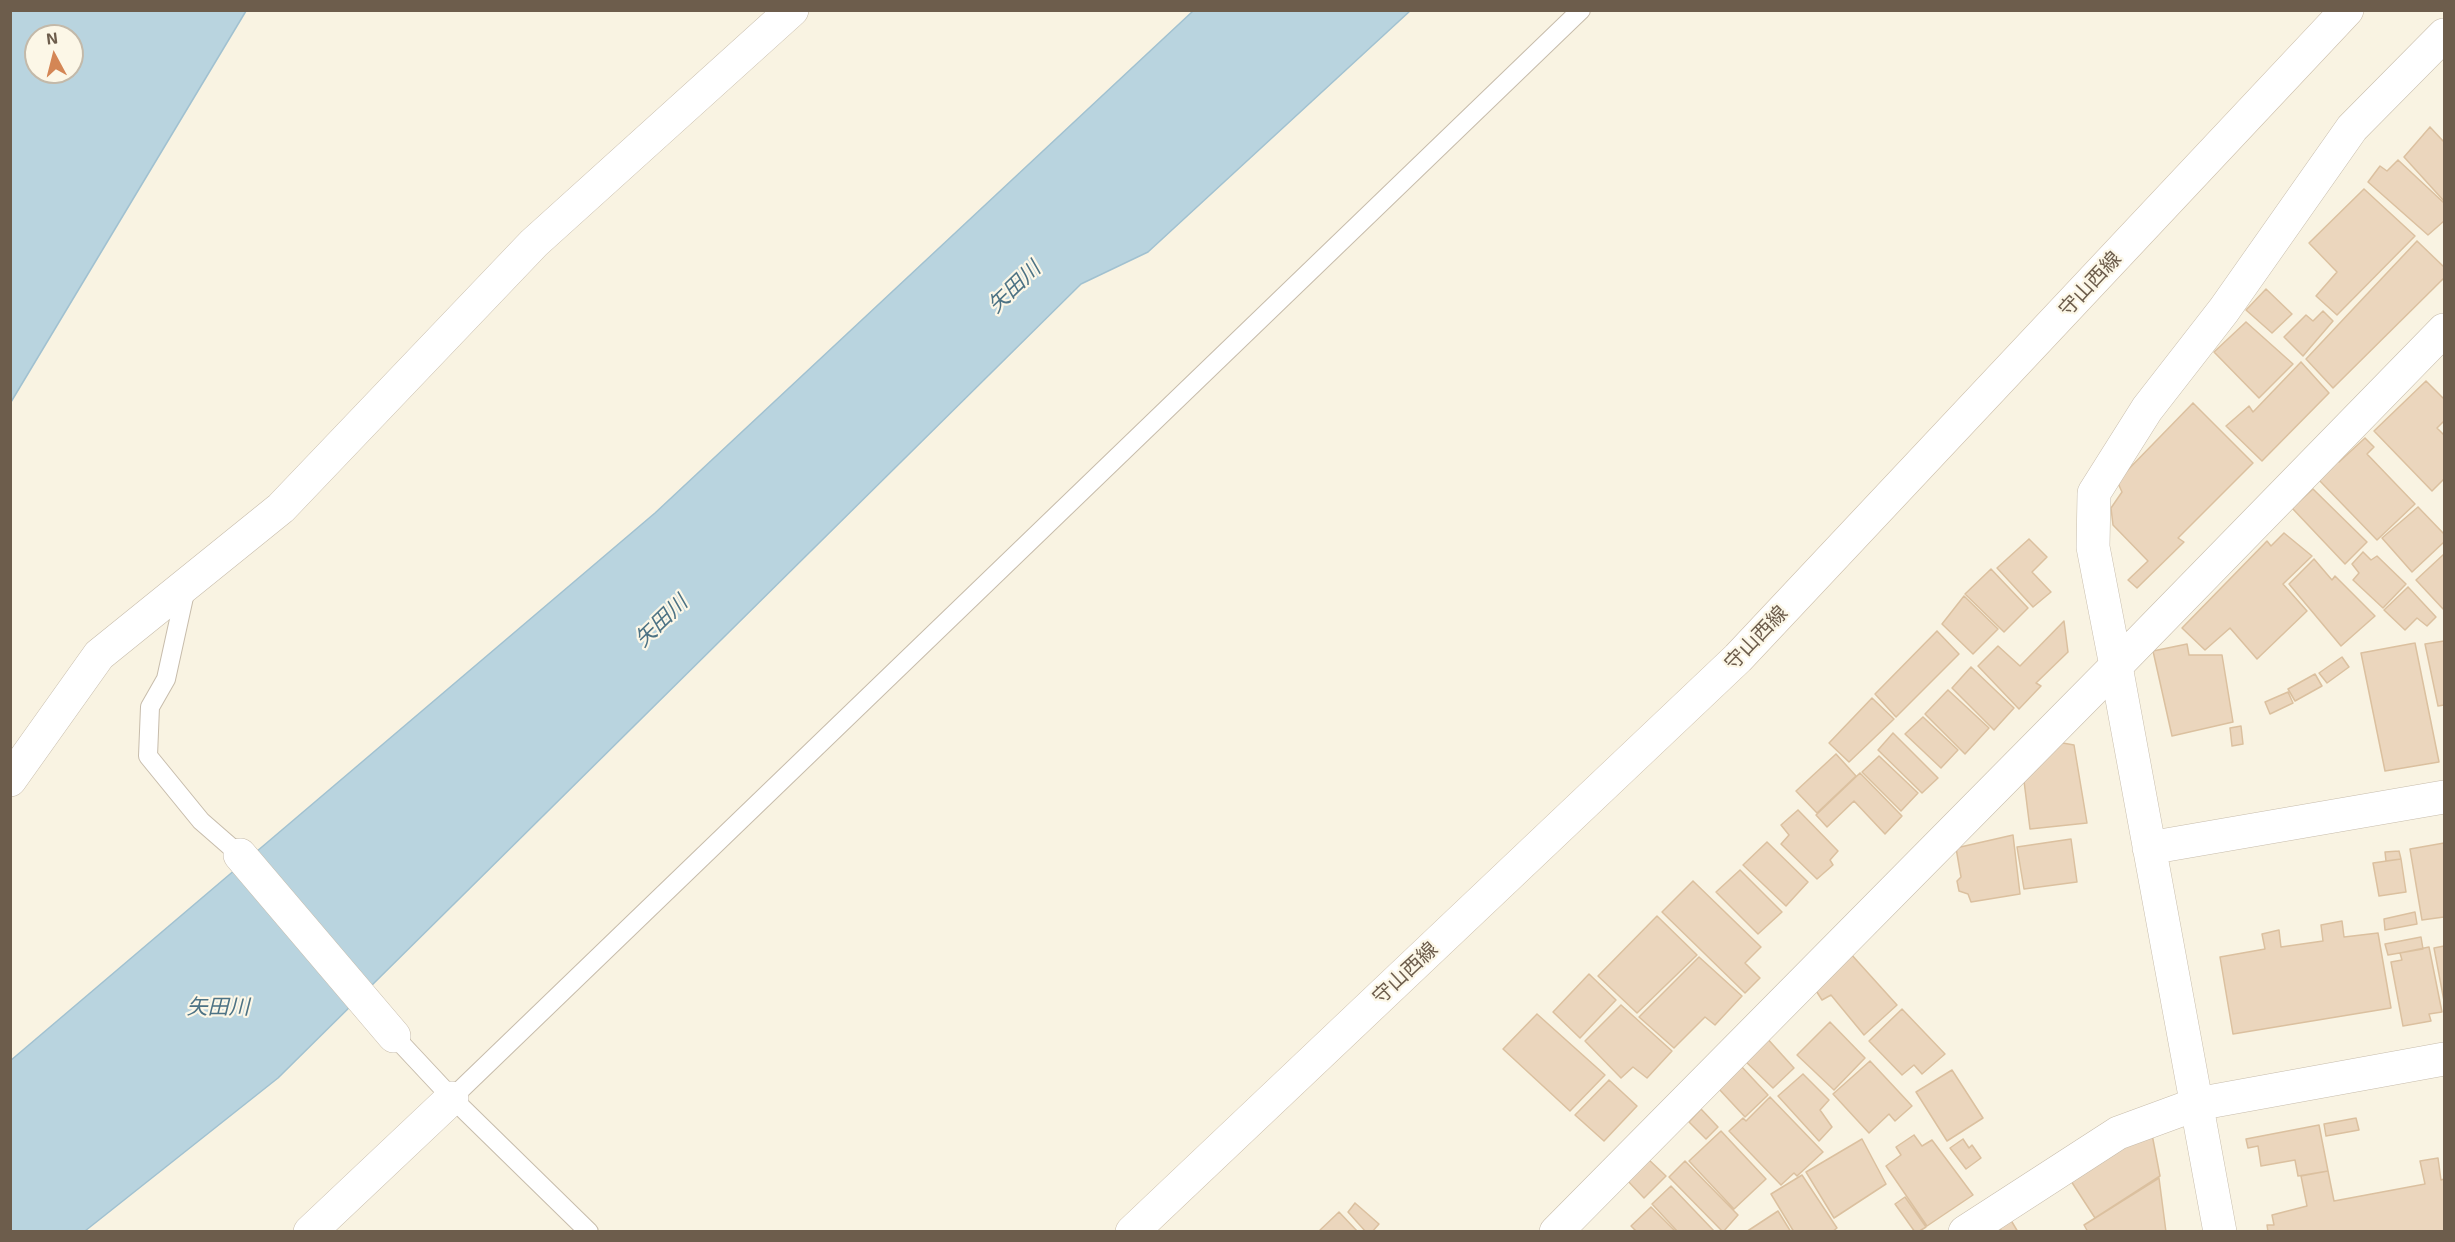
<!DOCTYPE html>
<meta charset="utf-8">
<style>
body{margin:0}
#map{position:relative;width:2455px;height:1242px;overflow:hidden;background:#f9f3e2;font-family:"Exo 2",sans-serif}
canvas{display:block}
.frame{position:absolute;inset:0;border:12px solid #6d5d4c;pointer-events:none}
.north{position:absolute;left:24px;top:24px;width:60px;height:60px;box-sizing:border-box;background:#fcf7e7;border:2px solid #c3b9a9;border-radius:50%;rotate:353deg;font-size:16px;font-weight:700;line-height:24px;text-align:center;color:#6d5d4c}
.north::after{content:'';display:block;margin:auto;width:21px;height:27px;background:#d48655;clip-path:polygon(50% 0,100% 100%,50% 72%,0 100%)}
</style>
<div id="map">
<canvas width="2455" height="1242"></canvas>
<div class="frame"></div>
<div class="north">N</div>
</div>
<script>
const ctx = document.querySelector('canvas').getContext('2d');
ctx.lineJoin = 'round';
function fill(path, color) { ctx.fillStyle = color; ctx.fill(path, 'evenodd'); }
const shape = rows => new Path2D(rows.map(r => 'M' + r).join(''));
function strokePath(path, color, width, dash) { ctx.strokeStyle = color; ctx.lineWidth = width; ctx.lineCap = dash ? 'butt' : 'round'; ctx.setLineDash(dash || []); ctx.stroke(path); }
function label(font, color, halo, rows, align = 'center') {
  ctx.font = font + ' "Exo 2","Noto Sans JP",sans-serif'; ctx.lineWidth = 4.5; ctx.setLineDash([]); ctx.textBaseline = 'middle'; ctx.strokeStyle = halo; ctx.fillStyle = color; for (const [text, x, y, turn = 0] of rows) {
    ctx.save(); ctx.translate(x, y); ctx.rotate((+turn || 0) * Math.PI / 180); ctx.textAlign = isNaN(turn) ? turn : align; if (halo) ctx.strokeText(text, 0, 0); ctx.fillText(text, 0, 0); ctx.restore();
  }
}
const water = shape([
 [11,10,246,11,11,402,10,11,11,10],
 [36,36,72,36,72,72,36,72,36,36],
 [1193,11,1410,11,1148,252,1081,284,278,1078,85,1231,11,1231,10,1061,655,513,1193,11]
]);
const building = shape([
 [2430,127,2444,142,2444,201,2404,157,2430,127],
 [2398,160,2444,203,2444,221,2428,235,2368,182,2380,166,2387,171,2398,160],
 [2364,189,2415,236,2337,315,2316,296,2337,272,2309,243,2364,189],
 [2417,241,2444,267,2444,278,2333,388,2306,359,2417,241],
 [2266,289,2292,314,2272,333,2246,310,2266,289],
 [2323,311,2333,321,2303,356,2284,337,2306,315,2313,321,2323,311],
 [2246,322,2293,364,2259,398,2214,352,2246,322],
 [2301,362,2329,393,2262,461,2226,426,2249,406,2253,412,2301,362],
 [2426,381,2444,399,2444,421,2437,428,2444,435,2444,479,2432,491,2374,431,2426,381],
 [2193,403,2253,463,2178,538,2184,542,2137,588,2128,580,2148,561,2113,525,2111,508,2122,492,2117,481,2193,403],
 [2365,438,2374,447,2367,454,2415,504,2377,540,2318,479,2336,459,2339,462,2365,438],
 [2313,489,2367,542,2345,564,2292,508,2313,489],
 [2418,507,2444,534,2444,542,2412,572,2382,538,2418,507],
 [2284,533,2312,556,2283,584,2307,611,2257,659,2230,628,2205,650,2182,628,2267,541,2271,546,2284,533],
 [2029,539,2047,557,2032,572,2051,592,2033,607,1997,568,2029,539],
 [2363,552,2371,560,2377,556,2406,584,2383,608,2353,580,2359,573,2352,564,2363,552],
 [2444,554,2444,610,2416,580,2444,554],
 [2314,559,2332,580,2335,576,2375,616,2341,646,2289,584,2314,559],
 [1991,569,2028,608,2004,632,1965,594,1991,569],
 [2408,587,2436,617,2427,626,2417,618,2405,630,2384,610,2408,587],
 [1964,596,1998,629,1973,654,1942,624,1964,596],
 [2064,621,2068,652,2036,683,2041,686,2019,709,1978,666,1998,646,2020,666,2064,621],
 [1937,631,1959,654,1896,717,1875,694,1937,631],
 [2444,641,2444,705,2438,706,2425,644,2444,641],
 [2415,643,2439,762,2385,771,2361,653,2415,643],
 [2187,644,2189,655,2222,655,2233,722,2172,736,2153,651,2187,644],
 [2342,657,2349,667,2327,683,2319,673,2342,657],
 [1971,667,2014,708,1994,730,1952,688,1971,667],
 [2315,674,2322,686,2295,701,2288,689,2315,674],
 [1948,690,1989,728,1965,754,1925,714,1948,690],
 [2288,692,2293,703,2270,714,2265,702,2288,692],
 [1872,698,1894,719,1849,762,1829,743,1872,698],
 [1923,717,1958,750,1941,768,1905,734,1923,717],
 [2241,726,2243,744,2232,746,2230,728,2241,726],
 [1893,733,1938,778,1922,793,1878,750,1893,733],
 [2057,742,2074,745,2087,823,2030,829,2023,773,2057,742],
 [1836,754,1856,776,1817,813,1796,791,1836,754],
 [1879,756,1918,793,1901,811,1862,772,1879,756],
 [1860,773,1902,816,1885,834,1854,801,1827,827,1816,815,1860,773],
 [1798,810,1838,851,1830,860,1833,865,1817,879,1781,844,1789,835,1781,825,1798,810],
 [2013,835,2020,894,1971,902,1968,894,1959,891,1957,881,1961,877,1956,848,2013,835],
 [2071,839,2077,882,2024,889,2017,847,2071,839],
 [1767,842,1808,882,1786,906,1743,865,1767,842],
 [2444,843,2444,917,2422,920,2410,849,2444,843],
 [2399,851,2401,859,2386,861,2385,852,2399,851],
 [2401,859,2406,892,2379,896,2373,863,2401,859],
 [1740,870,1782,912,1758,934,1716,892,1740,870],
 [1693,881,1761,947,1745,963,1760,978,1745,993,1662,912,1693,881],
 [2415,912,2417,924,2385,930,2384,919,2415,912],
 [1657,916,1697,955,1637,1013,1598,976,1657,916],
 [2342,921,2344,937,2378,933,2391,1008,2233,1034,2220,957,2265,949,2262,934,2279,930,2281,947,2323,941,2321,925,2342,921],
 [2421,937,2423,949,2388,955,2385,944,2421,937],
 [2444,946,2444,1001,2434,948,2444,946],
 [2429,947,2442,1012,2429,1014,2431,1021,2403,1026,2391,962,2402,960,2400,953,2429,947],
 [1850,953,1897,1005,1864,1035,1831,995,1822,1000,1813,986,1850,953],
 [1699,957,1742,996,1715,1025,1705,1017,1674,1048,1639,1017,1699,957],
 [1589,974,1616,1000,1580,1038,1553,1012,1589,974],
 [1621,1005,1672,1051,1647,1078,1633,1067,1621,1078,1585,1041,1621,1005],
 [1902,1009,1945,1054,1922,1074,1914,1065,1902,1075,1869,1041,1902,1009],
 [1537,1014,1605,1075,1570,1111,1503,1049,1537,1014],
 [1830,1022,1865,1058,1834,1090,1797,1055,1830,1022],
 [1765,1036,1794,1068,1773,1088,1742,1058,1765,1036],
 [1870,1061,1912,1106,1895,1121,1889,1114,1869,1133,1833,1094,1870,1061],
 [1741,1066,1768,1095,1745,1117,1718,1088,1741,1066],
 [1952,1070,1983,1118,1947,1141,1916,1092,1952,1070],
 [1803,1074,1829,1100,1820,1110,1832,1127,1819,1141,1778,1096,1803,1074],
 [1609,1080,1637,1106,1604,1141,1575,1115,1609,1080],
 [1770,1097,1823,1152,1797,1176,1794,1173,1781,1185,1729,1131,1743,1118,1746,1121,1770,1097],
 [1701,1109,1718,1127,1706,1139,1689,1122,1701,1109],
 [2356,1118,2359,1130,2326,1136,2324,1124,2356,1118],
 [2319,1125,2328,1171,2298,1176,2295,1160,2261,1166,2258,1146,2248,1148,2246,1139,2319,1125],
 [2151,1129,2160,1176,2095,1218,2071,1181,2151,1129],
 [1721,1131,1766,1179,1734,1209,1689,1161,1721,1131],
 [1914,1135,1922,1146,1932,1140,1973,1195,1927,1226,1886,1166,1901,1155,1896,1147,1914,1135],
 [1862,1139,1886,1184,1834,1218,1806,1172,1862,1139],
 [1963,1139,1969,1148,1972,1145,1981,1158,1966,1169,1950,1148,1963,1139],
 [1647,1158,1666,1176,1644,1198,1626,1179,1647,1158],
 [2438,1158,2441,1180,2444,1179,2444,1232,2268,1232,2267,1225,2274,1225,2272,1215,2307,1206,2301,1176,2328,1171,2334,1201,2425,1184,2420,1161,2438,1158],
 [1685,1161,1738,1215,1723,1232,1669,1177,1685,1161],
 [1802,1175,1837,1228,1832,1232,1794,1232,1771,1194,1802,1175],
 [2159,1178,2166,1232,2088,1232,2084,1225,2159,1178],
 [1671,1186,1715,1232,1678,1232,1652,1204,1671,1186],
 [1905,1197,1926,1227,1918,1232,1915,1232,1895,1204,1905,1197],
 [1355,1203,1379,1224,1372,1232,1366,1232,1348,1212,1355,1203],
 [1651,1207,1676,1232,1637,1232,1631,1226,1651,1207],
 [1778,1211,1791,1232,1746,1232,1778,1211],
 [1339,1212,1358,1232,1318,1232,1339,1212],
 [2009,1217,2018,1232,2002,1232,1998,1224,2009,1217]
]);
const service = shape([
 [186,588,166,679,150,707,148,756,201,821,240,855],
 [394,1036,452,1098,589,1232],
 [452,1098,1581,10]
]);
const minor = shape([
 [2116,666,2093,547,2094,493,2147,409,2224,310,2352,128,2444,35],
 [10,780,99,655,281,508,534,243,792,10],
 [240,855,394,1036],
 [310,1232,452,1098],
 [1556,1232,2116,666,2444,330],
 [1965,1232,2118,1133,2197,1104,2444,1059]
]);
const tertiary = shape([
 [2116,666,2220,1232],
 [2149,848,2444,797]
]);
const secondary = shape([
 [1132,1232,1738,658,2347,10]
]);
const streetNames = [
 ["守山西線",2090,284,-47],
 ["守山西線",1756,638,-46],
 ["守山西線",1405,973,-43]
];
const waterNames = [
 ["矢田川",1014,287,-44],
 ["矢田川",661,621,-44],
 ["矢田川",218,1007]
];
fill(water, '#b9d4df');
strokePath(water, '#a1c1d0', 1.5);
fill(building, '#ebd6bd');
strokePath(building, '#dbc09f', 1.5);
strokePath(service, '#c7bcab', 20);
strokePath(minor, '#c7bcab', 34);
strokePath(tertiary, '#c7bcab', 34);
strokePath(secondary, '#cbbda9', 34);
strokePath(service, '#fff', 18);
strokePath(minor, '#fff', 33);
strokePath(tertiary, '#fff', 33);
strokePath(secondary, '#fff', 33);
label('20px', '#6d5d4c', '#fcf7e7', streetNames);
label('italic 21px', '#4c7284', '#fcf7e7', waterNames);
</script>
